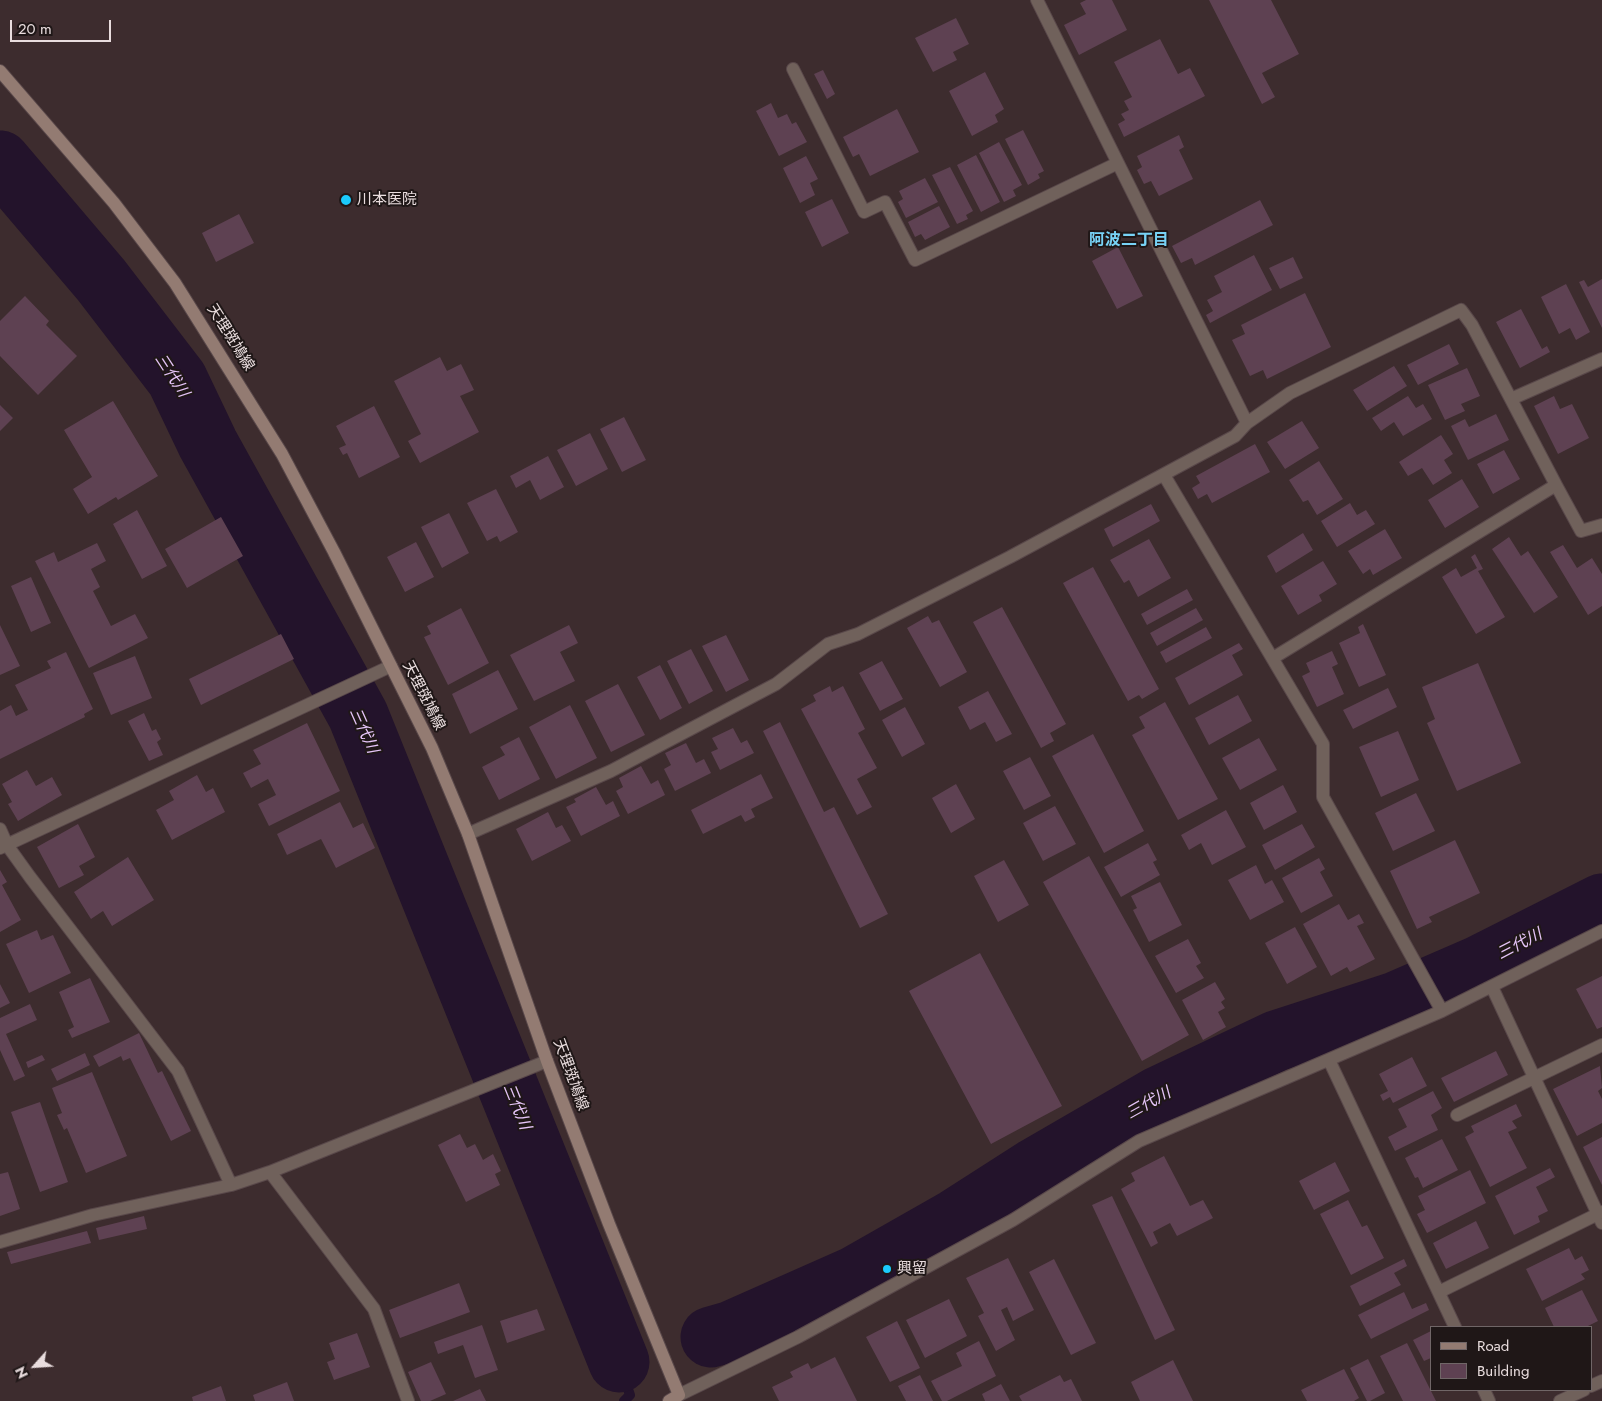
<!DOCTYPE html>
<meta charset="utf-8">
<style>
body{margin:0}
#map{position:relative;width:1602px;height:1401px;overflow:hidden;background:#3d2c2e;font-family:Jost,sans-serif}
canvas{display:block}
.legend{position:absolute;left:1430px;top:1326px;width:162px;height:65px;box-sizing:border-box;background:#1f1717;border:1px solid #706667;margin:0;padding:6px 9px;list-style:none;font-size:15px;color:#e9ddde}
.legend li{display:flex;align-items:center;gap:10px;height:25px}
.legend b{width:25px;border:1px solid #706667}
.north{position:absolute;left:10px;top:1341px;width:50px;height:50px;-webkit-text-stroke:4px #1f1717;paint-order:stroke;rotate:244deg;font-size:14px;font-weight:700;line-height:20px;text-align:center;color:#e9ddde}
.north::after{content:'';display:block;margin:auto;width:18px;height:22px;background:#e9ddde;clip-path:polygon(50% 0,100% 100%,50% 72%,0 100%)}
.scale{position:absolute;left:10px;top:20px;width:101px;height:22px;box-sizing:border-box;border:2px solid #e9ddde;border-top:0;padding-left:6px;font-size:15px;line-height:18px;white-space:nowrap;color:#e9ddde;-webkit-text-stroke:4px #1f1717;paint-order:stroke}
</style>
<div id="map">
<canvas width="1602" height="1401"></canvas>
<ul class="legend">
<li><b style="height:6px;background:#937b72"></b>Road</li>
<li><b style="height:14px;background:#5e4152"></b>Building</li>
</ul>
<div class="north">N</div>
<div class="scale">20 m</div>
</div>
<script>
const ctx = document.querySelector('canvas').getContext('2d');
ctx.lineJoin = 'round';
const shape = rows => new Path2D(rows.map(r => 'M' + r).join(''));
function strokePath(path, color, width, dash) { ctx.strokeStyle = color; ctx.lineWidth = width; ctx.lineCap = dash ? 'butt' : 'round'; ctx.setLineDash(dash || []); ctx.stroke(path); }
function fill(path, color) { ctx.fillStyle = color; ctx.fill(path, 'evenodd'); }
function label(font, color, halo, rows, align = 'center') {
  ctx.font = font + ' Jost,"Noto Sans JP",sans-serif'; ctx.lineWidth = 4; ctx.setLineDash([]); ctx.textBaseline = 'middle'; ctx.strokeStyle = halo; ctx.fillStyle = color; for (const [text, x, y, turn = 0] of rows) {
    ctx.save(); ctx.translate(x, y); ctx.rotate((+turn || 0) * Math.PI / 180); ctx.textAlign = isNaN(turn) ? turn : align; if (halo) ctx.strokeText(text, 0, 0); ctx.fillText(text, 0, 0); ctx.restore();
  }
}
const stream = shape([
 [619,1362,630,1395,624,1401]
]);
const river = shape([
 [0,161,101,280,177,379,208,444,358,715,619,1362],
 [711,1337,732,1331,854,1277,956,1219,1034,1169,1160,1096,1276,1041,1396,1002,1479,966,1602,904]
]);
const building = shape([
 [1086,0,1112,0,1127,30,1079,55,1064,25,1086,14,1080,3],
 [1209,0,1271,0,1299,54,1262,73,1275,97,1262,104],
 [956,18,969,44,953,52,957,60,933,72,915,38],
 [1160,39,1178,74,1190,68,1205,96,1124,137,1118,124,1125,120,1121,114,1129,110,1124,101,1132,97,1114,62],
 [823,70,835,94,827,99,814,74],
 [985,72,1004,109,995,115,998,122,972,136,949,91],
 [771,103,778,118,787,114,792,124,796,122,807,142,779,156,756,111],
 [897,109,919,152,870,176,859,154,853,157,843,137],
 [1023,130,1044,171,1038,174,1040,178,1028,185,1005,139],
 [1179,135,1184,147,1179,150,1193,179,1159,196,1151,181,1144,184,1137,170,1142,167,1137,156],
 [999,142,1022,185,1013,190,1016,196,1004,202,979,153],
 [976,155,1000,202,981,212,957,165],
 [806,156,818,179,810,183,815,195,800,203,783,168],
 [950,167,973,211,966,215,968,219,957,224,932,175],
 [925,178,938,202,906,218,898,202,903,199,899,191],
 [832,199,849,233,822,247,805,212],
 [1260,200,1273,225,1195,265,1192,258,1181,263,1172,246],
 [939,206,950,227,925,240,921,234,915,237,908,222],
 [239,214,254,243,216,262,202,233],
 [1118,247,1143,296,1117,309,1092,261],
 [1254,255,1272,290,1210,323,1206,315,1213,311,1207,300,1222,292,1214,276],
 [1293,257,1303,278,1280,289,1269,268],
 [1602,279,1602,328,1579,282,1584,280,1588,287],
 [1566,284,1590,332,1576,340,1570,328,1559,334,1541,297],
 [1305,293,1331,347,1267,379,1263,370,1250,376,1232,340,1245,334,1241,325],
 [25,296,49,321,46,325,77,356,38,395,0,356,0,321],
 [1521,309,1542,349,1547,346,1550,352,1520,368,1496,322],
 [1449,344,1459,364,1418,385,1407,365],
 [440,357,447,371,461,364,474,390,460,396,479,432,420,463,408,441,421,434,394,381],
 [1394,366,1407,386,1367,411,1353,390],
 [1467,368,1480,396,1461,404,1465,411,1445,420,1428,385],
 [1408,396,1416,408,1423,404,1432,419,1403,436,1394,422,1381,431,1372,418],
 [1554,396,1560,409,1572,404,1589,438,1558,454,1534,406],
 [113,401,158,476,118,500,116,497,88,514,73,489,92,477,64,430],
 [0,405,13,418,0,431],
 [374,406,400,457,359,478,347,453,343,455,339,448,346,445,336,426],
 [1496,414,1509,440,1468,460,1451,426,1465,419,1469,427],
 [624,417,646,460,622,472,600,429],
 [1302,421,1319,448,1285,469,1267,442],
 [590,433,608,469,576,486,557,450],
 [1441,435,1453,454,1444,460,1452,473,1433,485,1422,468,1408,476,1399,462],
 [1255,444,1270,472,1212,503,1207,494,1198,499,1192,488,1200,483,1196,476],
 [1504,450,1520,479,1493,494,1477,464],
 [548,456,564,487,540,500,530,480,516,488,510,476],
 [1319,461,1343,499,1317,515,1308,500,1303,502,1289,480],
 [1462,479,1479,507,1445,528,1428,500],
 [496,489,518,532,500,542,497,536,487,541,467,503],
 [1350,503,1357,515,1366,510,1375,524,1337,547,1321,521],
 [1151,504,1160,521,1113,547,1104,529],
 [137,510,167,566,142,579,113,524],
 [449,513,469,553,442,568,421,527],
 [221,517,243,556,187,588,165,549],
 [1385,529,1402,558,1373,575,1370,569,1363,574,1348,551],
 [1303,533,1313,550,1276,573,1267,556],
 [1509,537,1521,556,1528,551,1558,597,1534,613,1492,549],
 [1149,539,1171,578,1138,597,1129,580,1124,583,1110,560],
 [416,542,434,577,405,592,387,557],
 [97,543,106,561,91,569,100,587,93,591,111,626,135,614,148,638,89,668,35,561,54,552,58,562],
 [1563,545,1577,568,1592,558,1602,574,1602,606,1588,615,1550,552],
 [1475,554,1483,569,1478,571,1505,617,1476,634,1442,577,1456,568,1461,577,1477,568,1471,557],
 [1323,561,1337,584,1319,595,1322,601,1298,615,1281,586],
 [1093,567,1159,689,1142,699,1139,695,1128,701,1063,583],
 [31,577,51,623,31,632,11,586],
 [1187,589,1193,600,1147,625,1141,614],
 [1002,607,1066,724,1050,733,1054,741,1041,748,973,622],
 [461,608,489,663,448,685,424,637,431,634,427,626],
 [1196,608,1203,620,1157,646,1150,633],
 [928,616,932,623,939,620,967,672,940,687,907,628],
 [1363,624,1386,675,1359,687,1339,643,1360,633,1358,627],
 [0,625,20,666,0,675],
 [569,625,578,643,560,652,575,681,534,701,510,655],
 [1206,627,1212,638,1166,663,1160,652],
 [281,634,294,659,201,705,189,679],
 [726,635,749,680,726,692,702,646],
 [1239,643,1243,649,1232,655,1243,675,1189,705,1175,678],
 [691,649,713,691,689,704,667,661],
 [1332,651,1338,664,1332,667,1344,694,1317,707,1302,676,1310,672,1306,663],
 [66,652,93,709,84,714,85,717,0,759,0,711,11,705,16,716,28,710,15,685,51,668,47,661],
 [135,656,152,698,111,715,93,673],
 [882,661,903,699,880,711,859,673],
 [1478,663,1521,763,1457,791,1427,723,1435,719,1422,687],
 [660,665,682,708,660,720,637,677],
 [498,670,518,709,470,734,452,694],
 [618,684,645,735,611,752,585,701],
 [830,686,832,692,843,686,865,729,858,733,877,768,857,779,872,807,857,815,801,709,816,701,813,695],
 [1388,688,1397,707,1353,729,1343,710],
 [988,691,1012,734,996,742,985,722,970,730,958,707],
 [1238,695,1252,721,1209,745,1195,718],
 [1165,702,1218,799,1178,820,1132,735,1145,728,1139,717],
 [570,705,597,758,556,779,529,727],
 [905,707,925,744,902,757,882,720],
 [144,713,152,731,156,729,161,739,157,742,163,755,149,761,128,721],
 [780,722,824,812,834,807,888,914,860,928,763,731],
 [307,723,340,791,269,826,258,804,276,795,268,779,251,788,243,773,261,764,253,750],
 [733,728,741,743,747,740,754,753,720,770,711,752,718,749,712,738],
 [1398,731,1419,780,1381,797,1359,747],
 [1093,734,1144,831,1104,853,1052,756],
 [519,737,540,779,499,800,482,767,505,755,500,747],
 [1259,738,1277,770,1240,790,1222,758],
 [686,743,696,763,704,759,711,773,675,791,664,769,671,765,665,753],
 [1030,757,1051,796,1024,810,1003,771],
 [641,766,651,784,658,780,665,795,628,814,616,791,623,787,619,778],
 [27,770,36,786,52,777,62,795,18,821,8,804,12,802,2,784],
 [761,774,773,798,751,809,755,817,745,822,741,815,703,834,691,810],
 [197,775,206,792,213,788,225,812,172,840,156,810,174,800,169,791],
 [956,784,975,819,951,833,932,798],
 [1283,785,1297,812,1264,830,1250,803],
 [596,787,606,805,613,801,620,816,581,836,566,807,576,802,574,799],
 [1416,793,1435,831,1393,851,1375,813],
 [340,802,353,828,363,823,375,848,336,868,321,839,287,855,277,834],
 [1055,806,1076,844,1043,861,1023,823],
 [1226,810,1246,847,1212,865,1201,843,1189,850,1181,835],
 [548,812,556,828,562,825,571,841,532,861,516,829],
 [78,824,95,857,79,866,84,875,59,888,37,847],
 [1302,824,1315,847,1275,870,1262,845],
 [1455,840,1480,893,1429,917,1432,922,1417,929,1390,871],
 [1148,843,1157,860,1153,862,1160,875,1121,897,1104,867],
 [1089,856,1189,1035,1142,1061,1043,882],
 [128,857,154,900,112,926,103,911,91,919,74,892],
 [1319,858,1325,869,1320,872,1333,896,1301,913,1282,878],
 [1004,860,1029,905,998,922,974,876],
 [1256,865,1265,884,1272,880,1284,902,1250,920,1228,880],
 [0,870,7,882,2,885,21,920,0,932],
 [1160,882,1182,925,1149,942,1133,910,1137,908,1131,896],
 [1339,904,1348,920,1359,914,1364,923,1357,926,1375,959,1350,972,1347,967,1331,976,1303,924],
 [1295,927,1317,967,1287,984,1265,943],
 [37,930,41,940,53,935,71,973,29,993,6,944],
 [1188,939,1201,963,1196,966,1204,978,1176,993,1155,956],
 [980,953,1062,1106,991,1144,909,991],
 [1602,976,1602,1027,1597,1029,1576,989],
 [90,978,110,1022,72,1038,68,1030,74,1027,59,992],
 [1215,982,1225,999,1221,1002,1225,1008,1218,1012,1226,1027,1203,1040,1182,1000],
 [0,984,10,1003,0,1008],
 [30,1004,37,1020,6,1034,25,1076,14,1081,0,1050,0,1018],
 [139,1033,158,1073,162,1071,191,1131,171,1141,130,1058,123,1061,121,1056,99,1067,93,1056],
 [1496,1051,1508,1075,1454,1102,1441,1078],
 [85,1053,90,1065,57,1081,51,1069],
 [42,1055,45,1060,28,1068,26,1062],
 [1412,1057,1427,1086,1393,1103,1390,1097,1383,1101,1380,1095,1388,1091,1379,1074],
 [1600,1066,1602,1088,1598,1091,1602,1099,1602,1123,1577,1136,1553,1089],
 [92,1072,127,1156,86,1173,67,1128,64,1130,57,1115,62,1113,52,1088],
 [1433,1091,1442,1108,1431,1115,1438,1130,1395,1151,1388,1137,1407,1127,1398,1109],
 [40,1102,68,1182,40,1192,11,1112],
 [1516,1104,1522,1116,1512,1121,1517,1128,1508,1132,1527,1168,1490,1187,1465,1137,1474,1132,1471,1126],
 [460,1134,467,1148,475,1144,483,1160,493,1154,501,1171,495,1174,500,1185,466,1202,438,1145],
 [1602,1137,1602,1185,1583,1147],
 [1442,1139,1458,1170,1423,1188,1418,1177,1415,1178,1405,1158],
 [1164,1156,1190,1206,1203,1200,1213,1218,1177,1236,1170,1223,1153,1232,1158,1243,1151,1247,1121,1189,1135,1181,1131,1173],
 [1335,1162,1350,1191,1314,1210,1299,1181],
 [1550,1168,1555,1177,1536,1187,1548,1211,1538,1216,1540,1222,1514,1235,1495,1196],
 [1470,1170,1486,1203,1427,1233,1417,1214,1425,1210,1418,1196],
 [8,1172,20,1209,0,1216,0,1174],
 [1112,1196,1175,1330,1155,1340,1092,1205],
 [1348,1200,1362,1227,1367,1225,1384,1258,1351,1275,1320,1214],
 [144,1216,147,1229,99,1240,96,1228],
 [1476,1221,1489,1248,1446,1269,1433,1243],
 [87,1231,91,1243,11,1264,7,1252],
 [1569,1248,1575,1260,1582,1256,1589,1270,1581,1274,1585,1279,1542,1301,1526,1269],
 [1008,1258,1034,1310,1013,1321,1007,1307,1001,1310,1015,1340,996,1351,978,1316,984,1313,966,1278],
 [1054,1259,1096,1343,1071,1355,1029,1272],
 [1404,1259,1407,1266,1394,1273,1401,1285,1360,1306,1350,1286],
 [459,1283,470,1312,400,1338,389,1310],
 [1582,1290,1598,1321,1586,1327,1554,1327,1545,1308],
 [1404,1292,1412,1309,1426,1303,1429,1310,1371,1339,1358,1315],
 [949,1299,967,1336,925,1358,906,1320],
 [537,1309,545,1330,507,1343,500,1321],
 [897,1321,920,1368,890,1382,866,1337],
 [482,1325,498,1370,475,1378,463,1345,438,1354,434,1342],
 [1431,1331,1431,1358,1424,1361,1413,1340],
 [357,1333,370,1367,334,1380,327,1362,335,1359,329,1343],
 [979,1341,996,1376,947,1401,942,1401,931,1381,962,1366,956,1353],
 [1407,1343,1436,1401,1403,1401,1380,1356],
 [835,1357,857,1401,779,1401,772,1387,793,1377,790,1372,808,1363,811,1369],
 [1368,1359,1385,1393,1370,1401,1367,1401,1350,1368],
 [1173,1360,1193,1401,1140,1401,1131,1382],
 [431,1362,446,1394,430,1401,421,1401,408,1372],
 [1344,1369,1359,1398,1354,1401,1307,1401,1301,1390],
 [920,1375,933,1401,906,1401,898,1386],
 [1060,1375,1064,1382,1071,1379,1082,1401,1022,1401,1019,1396],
 [287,1382,294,1401,255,1401,253,1395],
 [1001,1384,1010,1401,985,1401,982,1394],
 [221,1386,226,1401,193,1401,192,1397],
 [480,1389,486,1401,453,1401]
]);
const street = shape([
 [793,69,864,212,885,202,915,260,1118,163],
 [1511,399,1602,359],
 [1247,423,1290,393,1461,310,1472,325,1556,485],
 [1164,475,1323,744,1323,797,1442,1011],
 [1273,658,1556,485,1581,531,1602,525],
 [0,829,7,845,30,877,178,1071,231,1185],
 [468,834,611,771,776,684,828,644,858,634,1010,557,1235,436,1247,423,1037,0],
 [0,848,391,666],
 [1492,987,1602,1223],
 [1329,1060,1455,1327],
 [1457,1115,1602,1045],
 [270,1172,374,1309,408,1401],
 [0,1242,93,1215,231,1185,270,1172,547,1061],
 [1439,1292,1602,1212],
 [1591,1386,1602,1381],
 [1484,1390,1489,1401],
 [679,1395,798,1337,1013,1220,1139,1141,1442,1011,1602,931],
 [1560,1401,1584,1390]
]);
const secondary = shape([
 [0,71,114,203,175,283,282,454,334,552,432,748,468,834,547,1061,609,1224,679,1395,669,1401]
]);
const markers = [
 [346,200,6,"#1bcafc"],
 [887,1269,5,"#1bcafc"]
];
const poiNames = [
 ["川本医院",357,200],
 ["興留",897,1269]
];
const streetNames = [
 ["天理斑鳩線",230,338,58],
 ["天理斑鳩線",423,696,63],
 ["天理斑鳩線",570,1075,70]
];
const neighbourhoodNames = [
 ["阿波二丁目",1129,241]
];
const waterNames = [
 ["三代川",171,376,57],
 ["三代川",363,731,66],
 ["三代川",1520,945,-27],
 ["三代川",1149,1104,-29],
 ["三代川",516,1107,68]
];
strokePath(stream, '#23132b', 10);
strokePath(river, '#23132b', 61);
fill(building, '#5e4152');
strokePath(street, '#59484a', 14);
strokePath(secondary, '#59484a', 14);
strokePath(street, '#70615b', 12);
strokePath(secondary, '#937b72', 12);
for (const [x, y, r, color] of markers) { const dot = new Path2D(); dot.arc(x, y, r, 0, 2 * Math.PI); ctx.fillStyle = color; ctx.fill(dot); strokePath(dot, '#1f1717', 2); }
label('15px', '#e9ddde', '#1f1717', poiNames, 'left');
label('15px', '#e9ddde', '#1f1717', streetNames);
label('bold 16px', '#78d3f6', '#1f1717', neighbourhoodNames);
label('italic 16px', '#e6c5f9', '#1f1717', waterNames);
</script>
